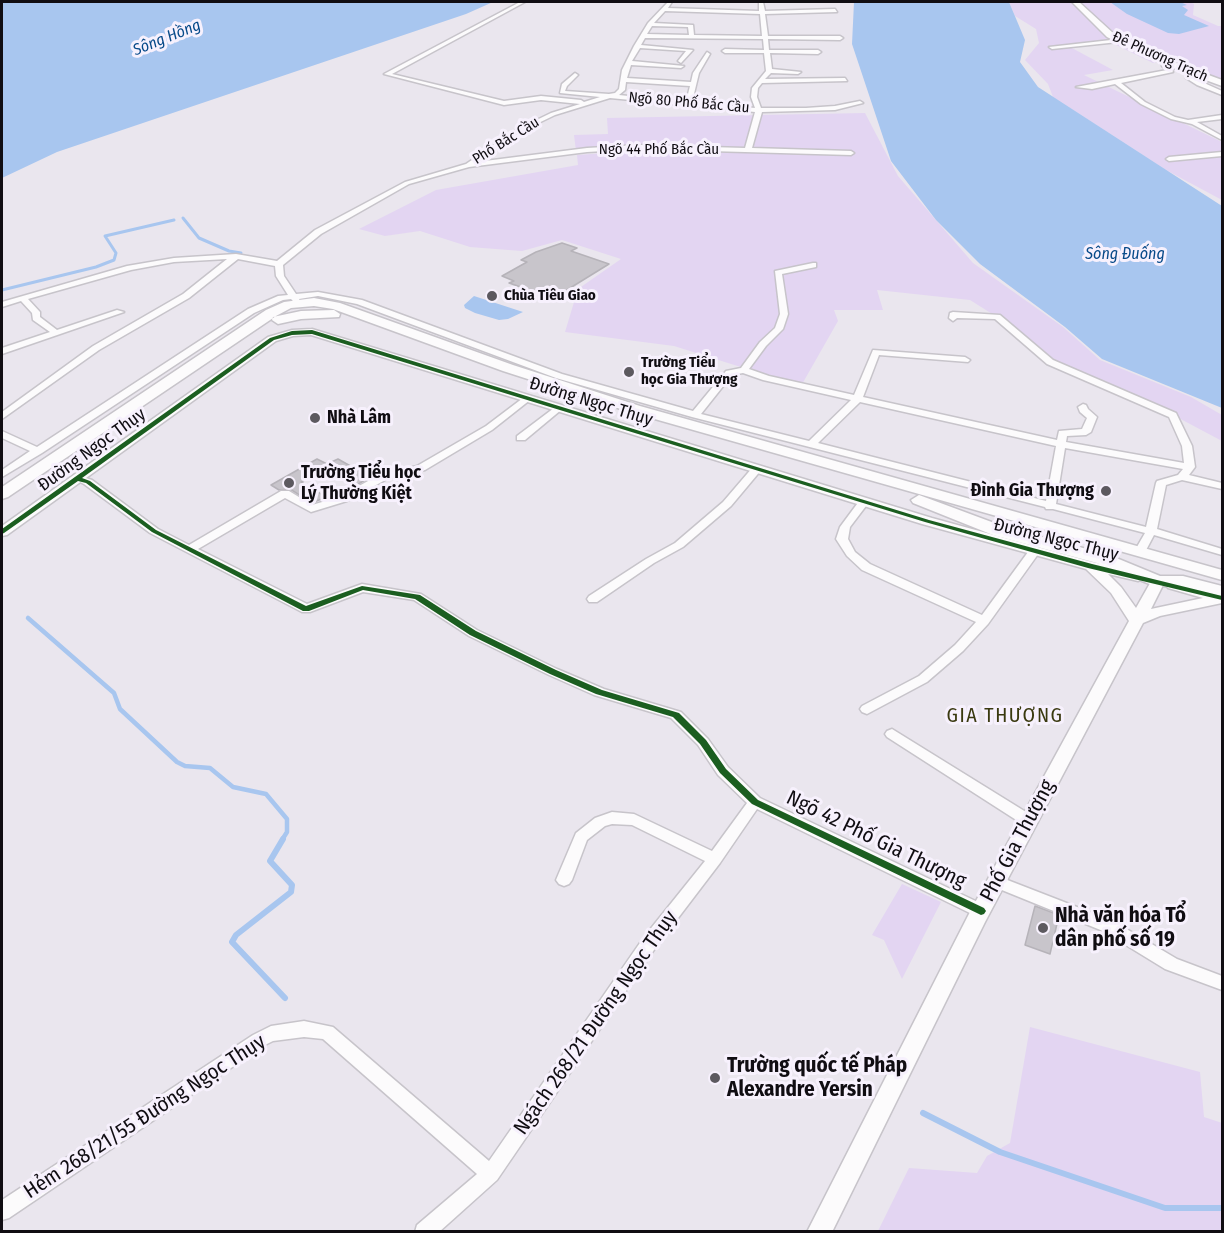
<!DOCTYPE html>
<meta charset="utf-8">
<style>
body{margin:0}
#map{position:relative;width:1224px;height:1233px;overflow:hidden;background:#eae6ee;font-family:"Fira Sans Condensed",sans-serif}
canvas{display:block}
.frame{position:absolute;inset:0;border:3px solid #100d12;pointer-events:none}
</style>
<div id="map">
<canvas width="1224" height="1233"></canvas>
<div class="frame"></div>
</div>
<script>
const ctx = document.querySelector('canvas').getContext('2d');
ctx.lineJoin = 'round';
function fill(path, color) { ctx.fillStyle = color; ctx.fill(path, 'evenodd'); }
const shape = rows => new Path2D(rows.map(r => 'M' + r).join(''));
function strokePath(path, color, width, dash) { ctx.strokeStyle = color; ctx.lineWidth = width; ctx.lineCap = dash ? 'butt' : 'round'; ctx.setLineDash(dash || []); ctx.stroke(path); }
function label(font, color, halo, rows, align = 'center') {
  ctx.font = font + ' "Fira Sans Condensed",sans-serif'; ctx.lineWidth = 6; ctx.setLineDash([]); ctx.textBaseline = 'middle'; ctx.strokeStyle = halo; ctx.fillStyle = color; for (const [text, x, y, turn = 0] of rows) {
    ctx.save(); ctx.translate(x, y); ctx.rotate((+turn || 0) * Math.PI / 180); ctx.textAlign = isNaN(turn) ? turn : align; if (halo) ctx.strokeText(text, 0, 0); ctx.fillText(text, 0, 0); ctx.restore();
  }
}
const green = shape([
 [1009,2,1190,2,1194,4,1193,15,1218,26,1222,26,1222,83,1165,62,1153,63,1108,41,1070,47,1113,70,1084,75,1222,142,1222,200,1166,170,1053,97,1048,84,1025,60,1039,43,1036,29,1015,16],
 [865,113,898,176,973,263,1063,327,1100,360,1191,397,1222,415,1222,441,1173,415,1050,362,997,317,970,300,877,290,883,310,834,310,838,321,801,386,674,346,565,332,578,289,621,259,562,240,522,251,470,247,420,231,385,236,359,229,436,190,578,165,577,155,662,149,660,146,576,151,574,135,608,134,607,118],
 [902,884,941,902,902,979,884,940,872,935],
 [1030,1027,1200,1072,1204,1117,1222,1123,1222,1231,878,1231,909,1168,977,1173,987,1156,1010,1143]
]);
const water = shape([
 [2,2,493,2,466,14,57,152,2,178],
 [854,2,1009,2,1025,40,1020,62,1038,87,1222,206,1222,408,1102,359,1065,327,980,264,936,220,891,161,852,44],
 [1110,2,1180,2,1187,5,1182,6,1188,10,1184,15,1209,26,1179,34,1168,33,1127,14],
 [474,296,523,312,508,319,499,320,475,313,465,308,464,305]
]);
const streamFar2 = shape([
 [183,218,199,238,229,251,241,253],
 [2,290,96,267,114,260,116,253,105,236,174,220]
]);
const streamFar1 = shape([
 [28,618,114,693,120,709,177,762,185,766,210,768,233,787,266,794,287,819,287,832,282,840]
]);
const stream = shape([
 [283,839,270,861,292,885,291,892,236,935,232,942,285,998],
 [923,1113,1000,1152,1165,1208,1222,1208]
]);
const building = shape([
 [562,243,577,248,571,251,609,264,562,293,555,291,551,294,540,290,535,292,509,283,514,281,502,276,527,262,521,260,536,252,562,243],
 [317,459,327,464,338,459,370,477,355,486,326,468,301,482,326,497,312,503,290,489,279,490,271,485,317,459],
 [1035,906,1059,915,1050,954,1025,945,1035,906]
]);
const minor = shape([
 [520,2,525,2,392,74,504,101,541,96,581,100,584,102,600,97,560,93,562,84,575,73,578,75,567,86,565,91,609,94,615,93,619,89,622,70,634,46,648,23,668,2,672,2,668,8,759,11,759,2,763,2,765,11,835,9,837,12,765,14,768,36,840,36,843,38,840,40,768,39,769,50,818,50,821,52,818,54,770,53,772,69,801,72,798,74,771,73,765,79,845,78,847,81,762,83,758,88,757,97,761,108,806,108,835,106,860,101,863,103,835,110,762,112,752,148,851,151,854,153,851,155,639,149,587,152,469,167,409,184,321,234,283,265,284,276,296,294,318,292,362,300,562,374,693,411,726,371,741,368,760,342,775,328,780,314,775,271,813,263,816,263,816,267,782,274,788,314,783,329,766,346,749,369,769,376,854,395,873,350,965,357,970,360,968,362,879,355,863,397,1057,440,1059,431,1082,429,1087,418,1080,412,1078,407,1083,404,1086,405,1088,409,1097,417,1091,432,1086,435,1067,436,1066,442,1184,463,1182,446,1169,417,1047,364,995,319,957,318,953,321,949,318,950,313,953,312,1000,315,1053,360,1176,413,1192,446,1195,467,1189,475,1222,483,1222,489,1182,480,1166,485,1157,529,1222,549,1222,555,1154,535,1144,554,1136,554,1134,552,1145,533,1053,509,1046,509,1045,507,692,417,556,378,357,304,318,296,299,299,300,301,296,304,291,299,283,300,254,313,42,453,2,477,2,470,30,451,2,438,2,431,37,447,248,309,278,296,288,295,276,276,275,266,238,259,189,298,99,350,2,419,2,412,93,346,183,294,227,259,174,262,131,270,28,299,40,312,40,317,57,330,117,310,124,312,2,354,2,348,50,332,33,320,32,313,21,301,2,307,2,302,127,266,174,258,236,254,277,261,315,230,405,182,466,164,516,130,551,113,580,104,541,100,504,105,384,74,520,2],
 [665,11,760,14,762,36,694,35,693,25,654,23,665,11],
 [652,26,688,27,689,35,647,34,652,26],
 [645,38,763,39,764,50,725,49,722,51,725,53,764,53,766,71,752,88,751,97,755,108,692,102,699,73,710,54,707,52,693,73,691,82,627,78,631,65,681,68,684,66,632,61,640,48,686,51,678,61,681,63,693,50,641,45,645,38],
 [626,82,690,86,686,102,619,95,625,90,626,82],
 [610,98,755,112,745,148,639,145,587,148,477,162,520,132,555,115,610,98],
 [743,373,763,380,851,400,809,441,701,414,732,375,743,373],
 [860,402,1056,446,1046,501,818,443,860,402],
 [1065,448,1183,469,1178,475,1157,481,1156,483,1146,527,1056,504,1065,448],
 [1120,39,1118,42,1052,49,1049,47,1120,39],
 [1165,60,1173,72,1121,83,1145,102,1175,117,1188,120,1222,115,1222,119,1197,122,1222,136,1222,140,1192,124,1171,119,1141,104,1115,84,1092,89,1076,87,1167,70,1162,66,1162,62,1165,60],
 [1188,75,1195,75,1193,78,1222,91,1222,95,1197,85,1186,78,1188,75],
 [1222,152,1222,156,1169,161,1166,159,1169,157,1222,152],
 [527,395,532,398,530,400,492,430,425,470,387,479,347,501,311,512,285,498,198,549,307,604,362,584,421,594,477,630,557,669,604,689,681,712,708,739,728,767,760,798,986,906,989,911,986,916,981,917,976,916,757,809,720,863,656,947,497,1180,439,1232,415,1232,417,1225,477,1174,323,1039,304,1037,273,1041,265,1045,9,1218,2,1220,2,1200,253,1035,271,1026,304,1021,333,1027,489,1161,644,937,705,861,632,825,612,824,605,826,587,840,572,880,569,884,564,886,559,884,556,880,576,833,595,818,612,812,634,814,712,851,747,803,718,775,698,745,671,718,594,695,549,675,469,636,414,600,363,592,310,612,302,612,150,533,84,484,72,478,77,475,92,480,158,529,189,545,281,491,289,491,312,505,339,497,379,475,417,466,486,426,527,395],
 [558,405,563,408,561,410,525,440,517,440,517,436,558,405],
 [757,466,762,469,731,506,683,547,654,563,597,602,589,602,587,599,589,596,646,559,675,543,723,502,753,467,757,466],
 [864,499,869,502,850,527,848,539,855,552,870,564,982,615,1031,548,1039,548,1041,550,988,624,963,651,927,682,867,714,862,712,860,709,862,706,919,676,955,645,976,622,862,570,847,556,836,539,840,527,860,500,864,499],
 [892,729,1034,817,1036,821,1034,825,1029,827,1024,825,887,737,885,734,887,731,892,729],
 [997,876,1113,921,1177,959,1222,976,1222,990,1165,969,1103,931,992,886,989,882,992,878,997,876]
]);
const tertiary = shape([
 [312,329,932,518,1092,562,1143,573,1145,576,1143,579,1138,581,1108,574,1121,587,1136,608,1153,578,1158,576,1165,581,1151,609,1203,598,1168,588,1166,585,1168,582,1173,580,1222,593,1222,603,1160,616,1143,623,985,922,832,1232,807,1232,971,910,1129,621,1111,593,1086,569,922,524,311,335,293,336,276,341,7,535,2,536,2,526,268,337,292,330,312,329]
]);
const primary = shape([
 [1072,2,1079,2,1113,33,1168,60,1222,80,1222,86,1162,64,1107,37,1072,2],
 [314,298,340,303,513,365,640,406,1222,570,1222,580,630,412,503,371,333,309,314,306,291,308,276,316,8,497,2,499,2,487,266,310,284,302,314,298],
 [334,310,340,314,339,317,301,319,278,324,272,320,273,317,301,311,334,310],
 [919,495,1005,527,1109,555,1160,576,1183,576,1222,586,1222,596,1183,588,1152,585,1097,563,993,535,913,503,911,500,919,495]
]);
const cycleway = shape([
 [312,330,929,520,1092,564,1222,596,1222,600,1088,568,925,522,312,334,292,335,274,340,82,478,90,481,156,530,306,606,362,586,420,595,476,631,556,670,602,690,679,713,706,740,726,769,758,800,984,908,986,911,984,914,981,915,752,804,720,773,700,744,673,717,596,694,550,674,470,635,415,599,363,590,309,611,303,611,152,532,86,483,78,481,4,533,2,534,2,529,270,338,292,331,312,330]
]);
const markers = [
 [492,296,6,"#5c595f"],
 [629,372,6,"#5c595f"],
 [315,418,6,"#5c595f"],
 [289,483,6,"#5c595f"],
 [1106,491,6,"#5c595f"],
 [1043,928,6,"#5c595f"],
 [715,1078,6,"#5c595f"]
];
const farStreetnames = [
 ["Đê Phương Trạch",1160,57,24],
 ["Ngõ 80 Phố Bắc Cầu",689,103,5],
 ["Phố Bắc Cầu",506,141,-32],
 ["Ngõ 44 Phố Bắc Cầu",659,150]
];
const farPoinames = [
 ["Chùa Tiêu Giao",504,296],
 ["Trường Tiểu",641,363],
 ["học Gia Thượng",641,380]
];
const farWaternames = [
 ["Sông Hồng",167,38,-22],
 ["Sông Đuống",1125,255]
];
const streetNames = [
 ["Đường Ngọc Thụy",591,402,17],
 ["Đường Ngọc Thụy",92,450,-36],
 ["Đường Ngọc Thụy",1056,540,14]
];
const poiNames = [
 ["Nhà Lâm",327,418],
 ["Trường Tiểu học",301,473],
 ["Lý Thường Kiệt",301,494],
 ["Đình Gia Thượng",1094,491,"right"]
];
const neighbourhoodNames = [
 ["GIA THƯỢNG",1005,716]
];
const nearStreetnames = [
 ["Ngõ 42 Phố Gia Thượng",876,840,26],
 ["Phố Gia Thượng",1018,841,-62],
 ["Ngách 268/21 Đường Ngọc Thụy",596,1023,-55],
 ["Hẻm 268/21/55 Đường Ngọc Thụy",145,1117,-33]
];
const nearPoinames = [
 ["Nhà văn hóa Tổ",1055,916],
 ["dân phố số 19",1055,940],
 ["Trường quốc tế Pháp",727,1066],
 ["Alexandre Yersin",727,1090]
];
fill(green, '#e3d5f2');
fill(water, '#a8c6ef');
strokePath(streamFar2, '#a8c6ef', 3);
strokePath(streamFar1, '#a8c6ef', 4.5);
strokePath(stream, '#a8c6ef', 6);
fill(building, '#c8c5cb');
strokePath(building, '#b6b3b9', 1.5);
strokePath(minor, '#c7c4ca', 3);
strokePath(tertiary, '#c7c4ca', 3);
strokePath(primary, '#c7c4ca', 3);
fill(minor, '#fcfbfc');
fill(tertiary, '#fcfbfc');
fill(primary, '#fcfbfc');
fill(cycleway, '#1b5e20');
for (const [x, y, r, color] of markers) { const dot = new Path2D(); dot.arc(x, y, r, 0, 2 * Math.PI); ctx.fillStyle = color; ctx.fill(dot); strokePath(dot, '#f7f1fd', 2); }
label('15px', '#100d12', '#f7f1fd', farStreetnames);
label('bold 15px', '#100d12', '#f7f1fd', farPoinames, 'left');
label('italic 16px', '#074a89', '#f7f1fd', farWaternames);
label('18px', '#100d12', '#f7f1fd', streetNames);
label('bold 18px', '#100d12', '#f7f1fd', poiNames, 'left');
ctx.letterSpacing = '1.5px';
label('20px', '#3a3a10', '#f7f1fd', neighbourhoodNames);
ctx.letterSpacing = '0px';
label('21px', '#100d12', '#f7f1fd', nearStreetnames);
label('bold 21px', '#100d12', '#f7f1fd', nearPoinames, 'left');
</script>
